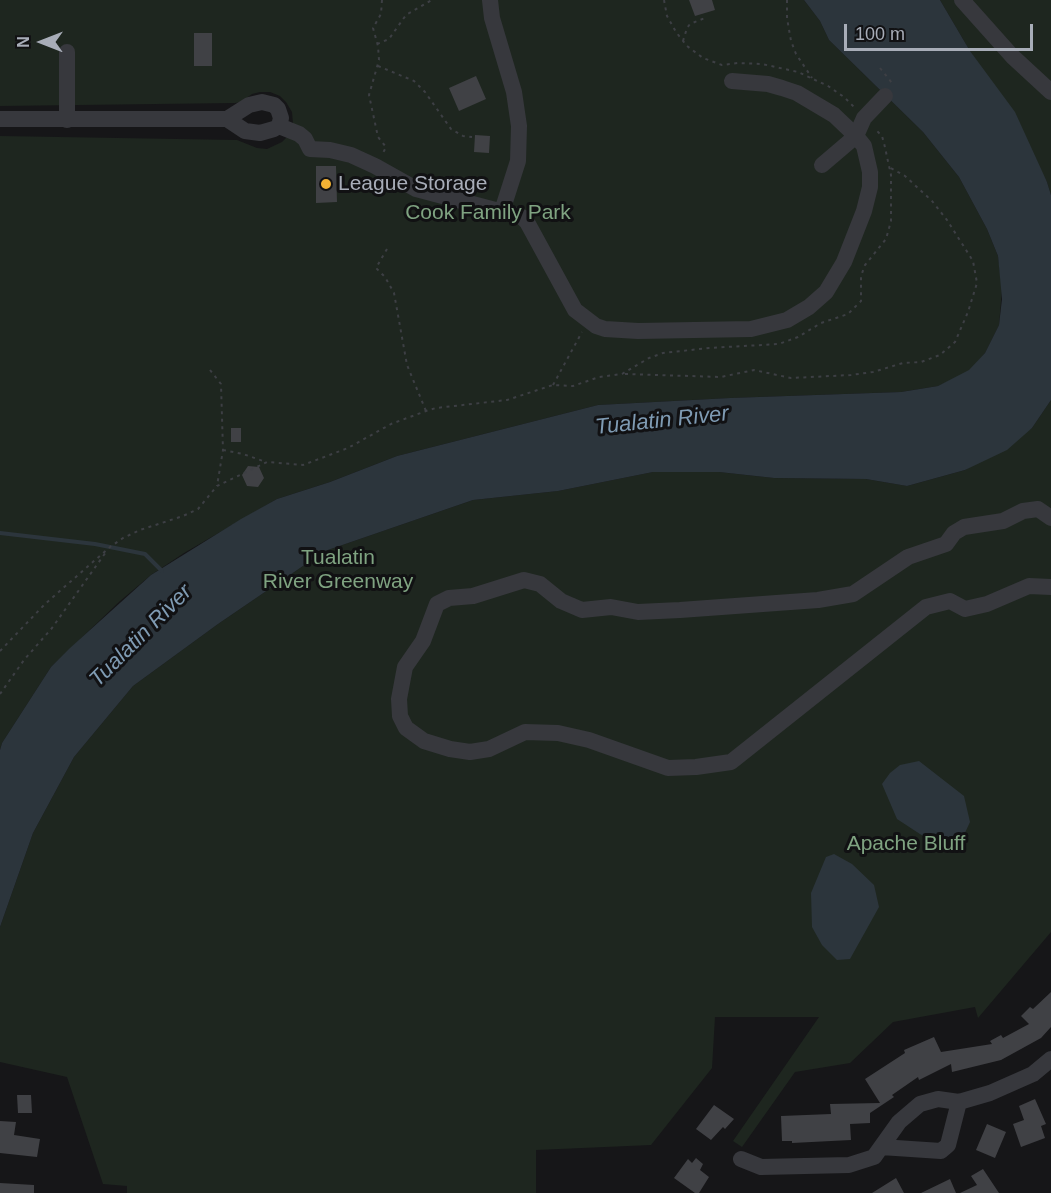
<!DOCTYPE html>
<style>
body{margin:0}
#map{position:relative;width:1051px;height:1193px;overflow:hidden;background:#161618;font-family:Arial,sans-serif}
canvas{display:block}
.north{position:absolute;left:12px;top:12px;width:60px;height:60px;-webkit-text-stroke:4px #111113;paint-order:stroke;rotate:270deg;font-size:16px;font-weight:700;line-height:24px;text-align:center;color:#a8adb8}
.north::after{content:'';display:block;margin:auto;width:21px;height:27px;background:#a8adb8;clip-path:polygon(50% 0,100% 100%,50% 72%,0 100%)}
.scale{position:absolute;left:844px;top:24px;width:189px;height:27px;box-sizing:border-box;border:3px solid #a8adb8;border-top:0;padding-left:8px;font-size:18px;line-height:21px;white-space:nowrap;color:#a8adb8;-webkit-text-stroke:4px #111113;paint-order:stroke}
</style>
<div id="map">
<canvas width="1051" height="1193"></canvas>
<div class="north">N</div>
<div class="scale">100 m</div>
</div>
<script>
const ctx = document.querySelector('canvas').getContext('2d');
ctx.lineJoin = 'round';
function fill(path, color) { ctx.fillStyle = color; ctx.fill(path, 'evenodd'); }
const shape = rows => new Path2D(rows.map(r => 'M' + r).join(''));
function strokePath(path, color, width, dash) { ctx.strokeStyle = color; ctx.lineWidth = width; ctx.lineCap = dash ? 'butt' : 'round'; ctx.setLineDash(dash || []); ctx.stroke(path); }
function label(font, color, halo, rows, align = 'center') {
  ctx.font = font + ' Arial,sans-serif'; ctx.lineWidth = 6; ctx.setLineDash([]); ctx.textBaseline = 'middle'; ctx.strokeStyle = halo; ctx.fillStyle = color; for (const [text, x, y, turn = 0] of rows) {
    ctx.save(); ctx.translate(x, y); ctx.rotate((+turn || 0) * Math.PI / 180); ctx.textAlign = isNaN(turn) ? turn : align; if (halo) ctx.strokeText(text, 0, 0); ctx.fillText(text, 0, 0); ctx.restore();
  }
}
const green = shape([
 [0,0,804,0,820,21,829,40,923,132,959,177,987,229,998,256,1002,289,999,325,985,353,968,373,938,386,901,392,730,398,598,405,397,456,330,482,277,499,184,553,151,575,120,601,51,667,2,743,0,750,0,136,237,140,257,148,267,149,282,142,289,135,293,123,292,112,286,102,280,96,270,92,260,92,252,94,241,102,235,103,0,106],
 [940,0,1051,0,1051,195,1047,182],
 [1051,400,1051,932,978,1018,975,1007,893,1022,850,1063,795,1072,742,1147,733,1141,819,1017,715,1017,712,1068,651,1145,536,1150,536,1193,127,1193,127,1186,103,1184,67,1077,0,1062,0,927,33,833,74,757,133,686,218,624,325,551,473,500,558,491,653,472,719,472,774,478,866,479,907,486,965,470,1032,428]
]);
const water = shape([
 [804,0,940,0,970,51,1015,112,1047,182,1051,195,1051,400,1032,428,1007,450,965,470,907,486,866,479,774,478,719,472,653,472,558,491,473,500,325,551,218,624,133,686,74,757,33,833,0,927,0,750,2,743,51,667,70,648,151,575,241,519,277,499,330,482,397,456,598,405,730,398,901,392,938,386,969,370,985,353,999,325,1002,299,998,256,987,229,959,177,923,132,829,40,820,21],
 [919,761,964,796,970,822,963,837,936,839,923,836,897,819,882,784,890,773,900,765],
 [834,854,852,864,874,885,879,907,850,959,837,960,822,945,812,927,811,893,826,857]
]);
const stream = shape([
 [0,533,95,544,145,554,162,571]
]);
const building = shape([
 [689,0,712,0,715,10,695,16],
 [194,33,212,33,212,66,194,66],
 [476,76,486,99,459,111,449,88],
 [475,135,490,136,489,153,474,152],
 [316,166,336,166,337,202,316,203],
 [231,428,241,428,241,442,231,442],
 [248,466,259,467,264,478,258,487,247,486,242,475],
 [1051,992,1051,1027,1041,1038,1001,1060,952,1072,951,1064,919,1080,918,1077,892,1095,894,1097,870,1113,870,1123,850,1124,851,1140,792,1143,792,1141,782,1141,781,1116,831,1114,830,1104,880,1103,865,1079,905,1053,904,1050,934,1037,941,1052,992,1044,990,1041,1001,1035,1003,1038,1029,1024,1021,1016,1030,1007,1033,1009],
 [17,1095,31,1095,32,1113,18,1113],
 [1035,1099,1046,1124,1041,1126,1045,1138,1021,1147,1013,1124,1024,1120,1019,1106],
 [714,1105,734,1119,725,1129,723,1127,711,1140,696,1129],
 [0,1121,16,1122,14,1135,40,1139,37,1157,0,1153],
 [987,1124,1006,1132,995,1158,976,1150],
 [696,1158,703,1164,700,1170,709,1177,699,1193,695,1193,674,1178,688,1159,692,1163],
 [983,1169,999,1193,960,1193,977,1185,971,1176],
 [896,1178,904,1193,872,1193],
 [950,1179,956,1193,921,1193],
 [0,1183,34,1185,34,1193,0,1193]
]);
const path = shape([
 [382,0,381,14,373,28,378,46,379,60,369,95,378,137,386,147,383,153],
 [664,0,667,16,676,32,687,46,703,58,722,65,738,63,762,64,798,72,828,86,844,97,855,108],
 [787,0,787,18,791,41,796,54,812,78],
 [683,41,687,28,690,24,705,18],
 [377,44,389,39,406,15,432,0],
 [378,66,414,81,425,92,451,129,463,136,472,137],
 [880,68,892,83],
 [387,249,376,268,385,277,394,293,407,365,426,411],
 [210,370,221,384,223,450,217,486],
 [625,374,721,377,754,370,791,378,851,375,873,372,903,363,921,362,940,355,955,342,968,312,977,283,973,261,947,220,932,201,905,176,889,167],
 [553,385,582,332],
 [223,450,243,454,266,462],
 [0,651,45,604,110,547,123,538,140,530,183,516,198,509,217,486,267,462,303,465,348,448,391,424,426,411,436,408,507,400,553,385,573,386,599,377,622,374,649,358,663,353,709,348,779,344,798,337,821,323,848,314,861,301,861,276,865,265,886,239,891,221,891,175,884,143,882,136,875,129],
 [0,694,24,660,52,628,106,552]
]);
const minor = shape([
 [490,0,492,18,514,92,519,126,518,161,502,211],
 [962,0,1012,56,1051,92],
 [67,52,67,120],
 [0,119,227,119,249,105,262,102,274,105,278,109,281,118,279,126,274,129,260,133,245,131,227,119],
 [279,126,299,134,305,139,310,149,330,150,351,155,375,166,416,189,522,217,527,222,575,310,596,326,605,329,638,331,751,329,787,320,809,307,826,292,844,262,864,211,870,187,870,172,864,146,856,136,834,115,797,93,782,88,768,84,732,81],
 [822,165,856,136,864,118,885,96],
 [1051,518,1038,509,1023,511,1003,521,964,527,954,533,946,544,908,557,853,594,818,600,680,610,638,612,611,607,582,610,561,601,540,584,524,580,473,596,449,598,437,604,423,641,405,667,399,699,400,716,406,728,424,741,450,749,470,752,489,749,525,732,558,733,589,740,668,768,696,767,731,762,926,607,950,601,965,609,987,604,1029,586,1051,587],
 [881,1147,941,1151,948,1145,959,1102],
 [741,1159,761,1167,849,1165,874,1157,899,1122,920,1104,938,1099,959,1102,990,1093,1033,1074,1051,1059]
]);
const markers = [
 [326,184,6,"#f2b134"]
];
const poiNames = [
 ["League Storage",338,184]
];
const parkNames = [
 ["Cook Family Park",488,213],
 ["Tualatin",338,558],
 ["River Greenway",338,582],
 ["Apache Bluff",906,844]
];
const waterNames = [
 ["Tualatin River",662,421,-6],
 ["Tualatin River",141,636,-45]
];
fill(green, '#1e261f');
fill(water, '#2c353c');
strokePath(stream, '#2c353c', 4);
fill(building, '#404145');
strokePath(path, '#3d3f44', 2, [3, 4.5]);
strokePath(minor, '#37383d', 16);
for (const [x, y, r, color] of markers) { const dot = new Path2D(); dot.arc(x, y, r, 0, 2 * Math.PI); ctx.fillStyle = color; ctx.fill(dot); strokePath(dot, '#111113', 2); }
label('21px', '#a8adb8', '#111113', poiNames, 'left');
label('21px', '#7fa381', '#111113', parkNames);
label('italic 22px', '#7f9bb3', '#111113', waterNames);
</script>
